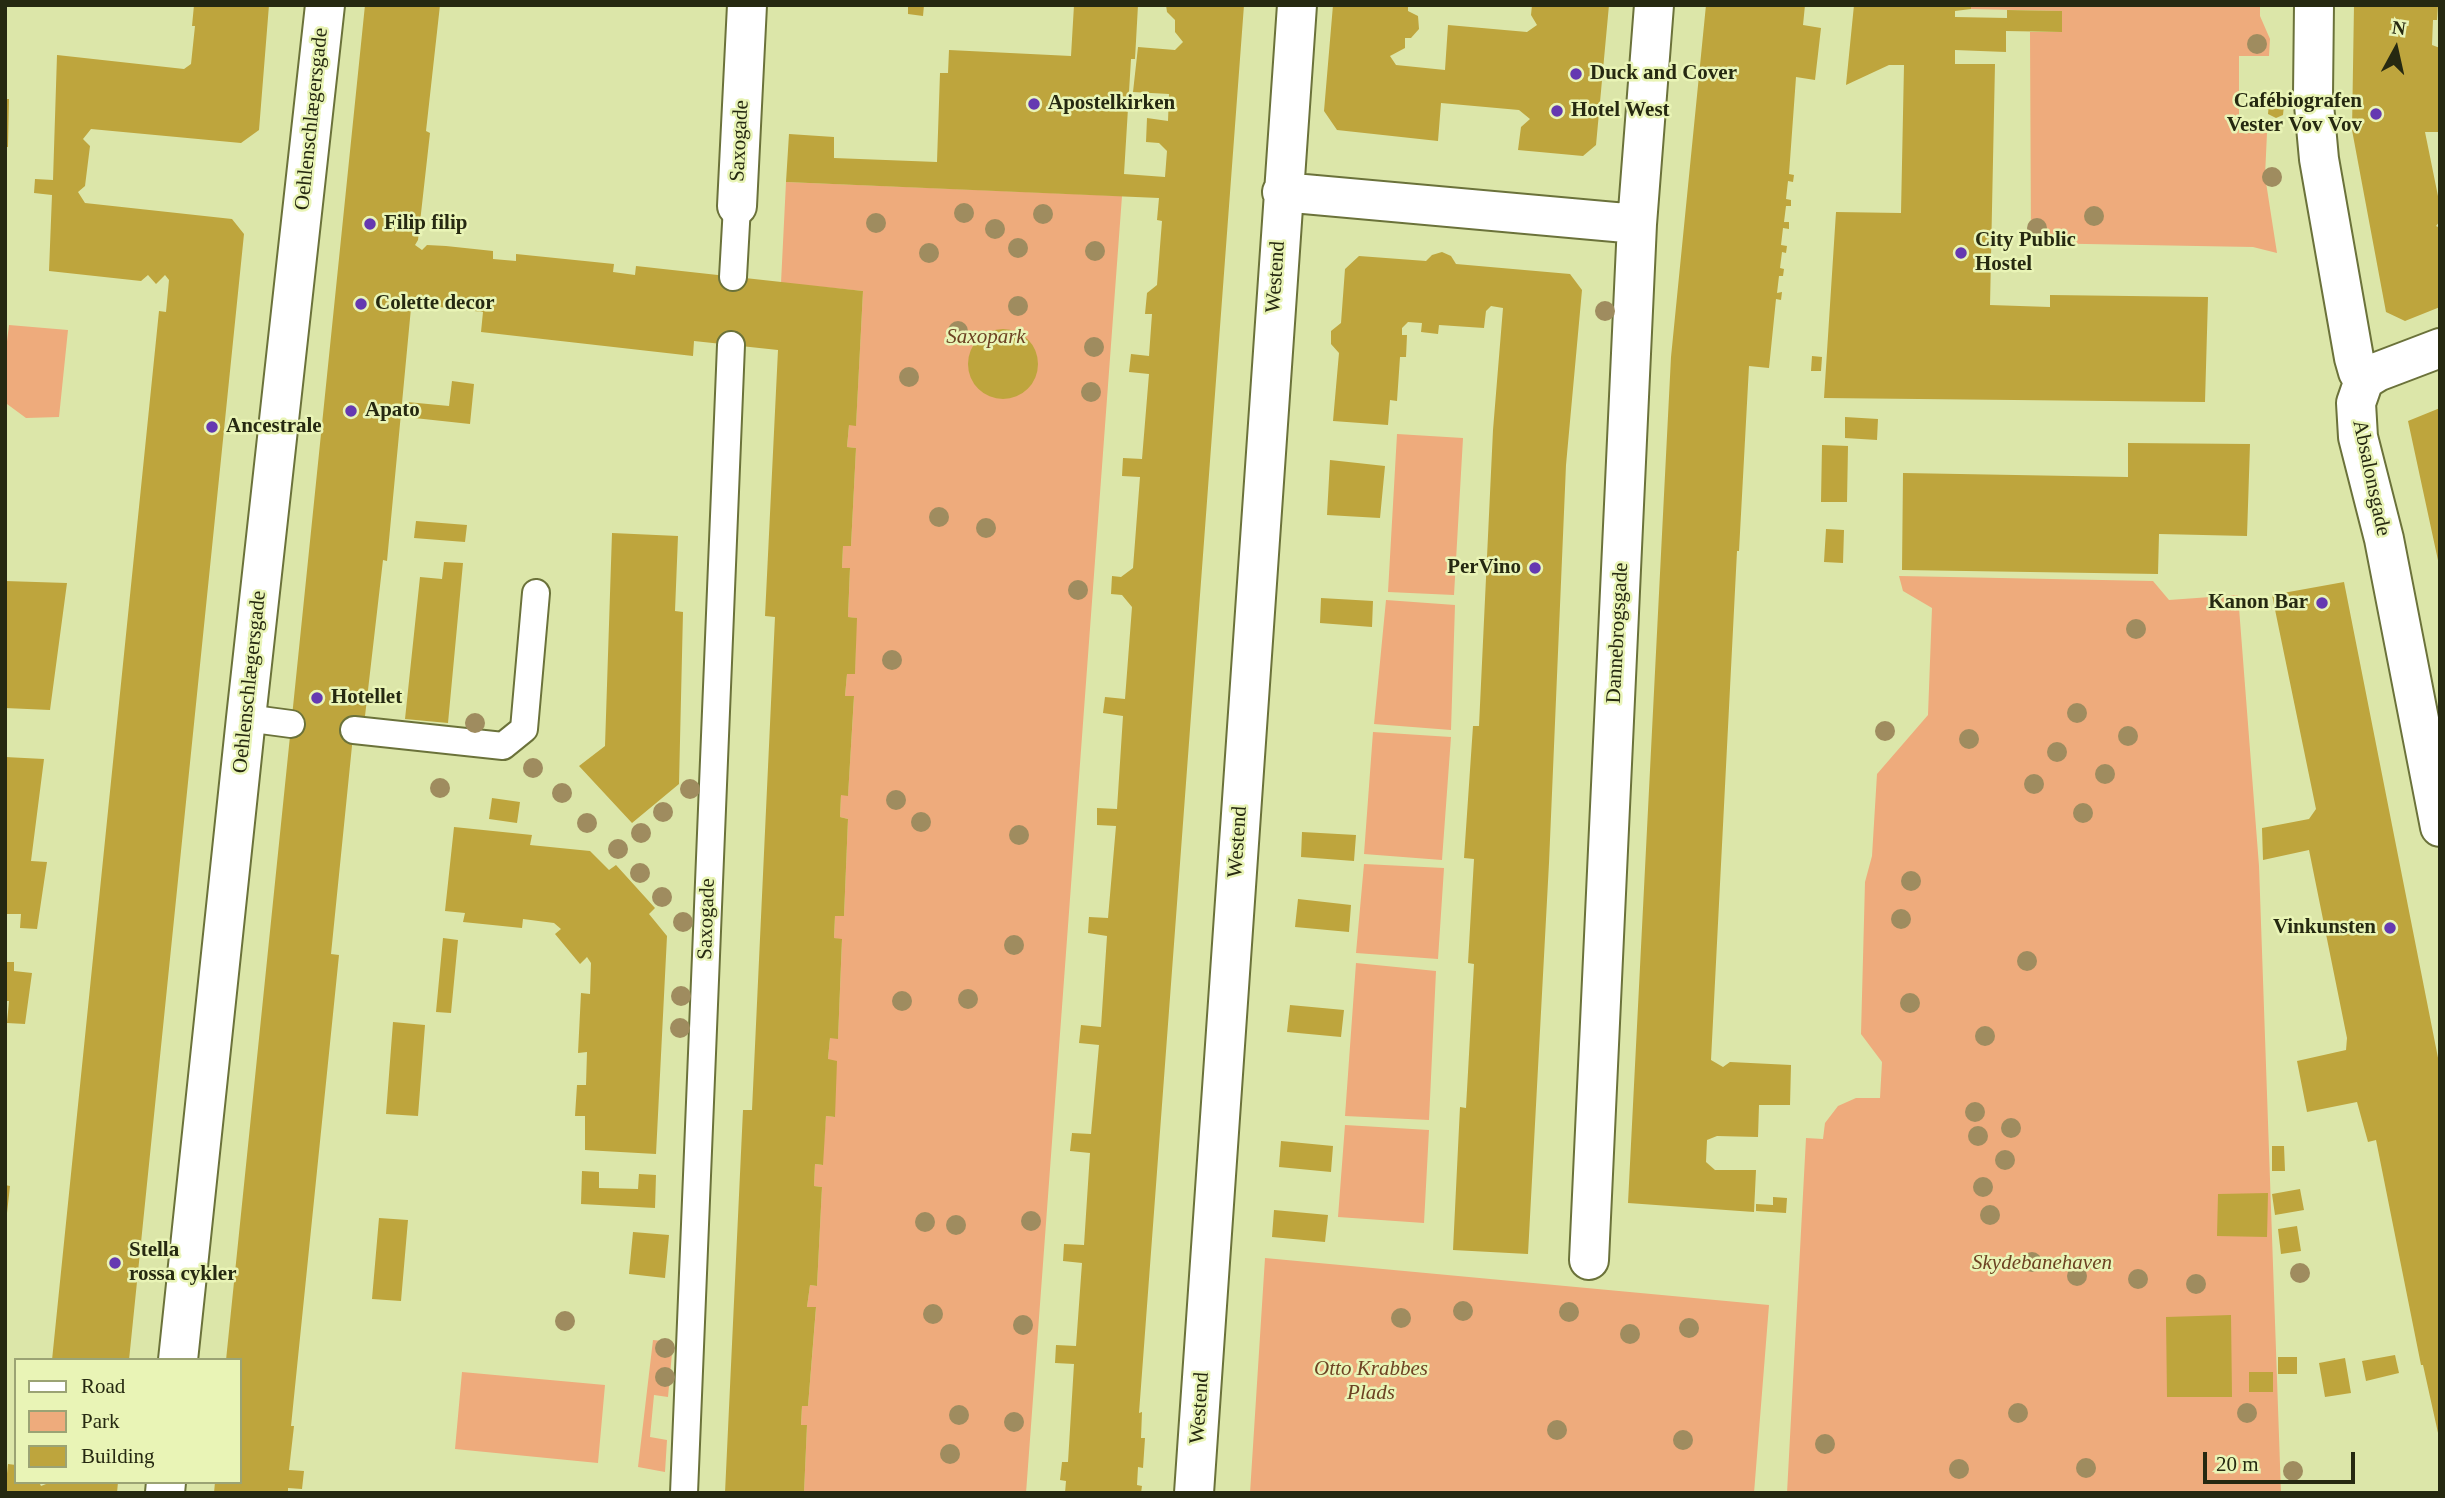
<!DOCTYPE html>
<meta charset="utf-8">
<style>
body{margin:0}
#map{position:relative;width:2445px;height:1498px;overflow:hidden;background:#dce6a9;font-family:"Times New Roman",serif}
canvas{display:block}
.frame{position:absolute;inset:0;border:7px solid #262911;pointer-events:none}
.legend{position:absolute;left:14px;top:1358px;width:228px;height:126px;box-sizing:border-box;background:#e9f4b6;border:2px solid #9ba374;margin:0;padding:9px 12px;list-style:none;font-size:21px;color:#262911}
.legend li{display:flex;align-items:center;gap:14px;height:35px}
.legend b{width:35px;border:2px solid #9ba374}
.north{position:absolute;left:2361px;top:14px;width:70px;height:70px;-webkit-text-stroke:5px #e9f4b6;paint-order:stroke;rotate:8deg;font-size:19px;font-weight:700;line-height:28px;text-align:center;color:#262911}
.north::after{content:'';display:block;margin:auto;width:24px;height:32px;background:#262911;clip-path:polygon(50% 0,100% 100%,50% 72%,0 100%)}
.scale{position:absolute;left:2203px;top:1452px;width:152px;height:32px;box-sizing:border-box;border:4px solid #262911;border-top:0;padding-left:9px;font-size:21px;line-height:24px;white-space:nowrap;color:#262911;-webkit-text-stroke:5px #e9f4b6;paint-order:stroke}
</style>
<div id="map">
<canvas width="2445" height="1498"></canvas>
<div class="frame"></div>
<ul class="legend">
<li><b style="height:9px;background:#fff"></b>Road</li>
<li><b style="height:19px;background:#eeab7c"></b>Park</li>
<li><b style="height:19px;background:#bea53d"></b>Building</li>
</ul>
<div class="north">N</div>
<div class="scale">20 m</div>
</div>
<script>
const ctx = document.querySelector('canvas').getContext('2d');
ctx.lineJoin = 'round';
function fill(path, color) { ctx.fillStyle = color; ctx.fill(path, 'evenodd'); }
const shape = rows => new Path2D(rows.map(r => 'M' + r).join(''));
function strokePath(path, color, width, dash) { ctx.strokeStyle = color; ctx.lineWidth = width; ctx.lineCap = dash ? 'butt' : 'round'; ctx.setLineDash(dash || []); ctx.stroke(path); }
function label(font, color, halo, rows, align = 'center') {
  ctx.font = font + ' "Times New Roman",serif'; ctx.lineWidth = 5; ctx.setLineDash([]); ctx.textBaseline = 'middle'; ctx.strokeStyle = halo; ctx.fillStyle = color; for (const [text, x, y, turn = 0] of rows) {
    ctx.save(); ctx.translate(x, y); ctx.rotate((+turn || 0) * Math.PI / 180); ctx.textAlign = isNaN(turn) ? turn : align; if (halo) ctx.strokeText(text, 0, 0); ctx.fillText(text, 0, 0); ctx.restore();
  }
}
const green = shape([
 [1971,5,2260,5,2260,16,2270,39,2269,56,2239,56,2239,133,2267,133,2265,176,2277,253,2253,247,2031,243,2030,32,2061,32,2062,11,1971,9],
 [786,182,1122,196,1026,1493,804,1493,807,1425,801,1425,802,1406,808,1406,816,1308,807,1307,810,1285,817,1286,822,1187,814,1186,815,1164,822,1165,826,1116,834,1117,828,1059,830,1038,838,1038,842,940,834,938,835,916,844,916,848,819,840,817,841,795,848,795,854,697,845,696,847,674,855,674,856,618,848,617,850,569,842,568,843,546,851,546,856,448,847,447,849,425,856,425,863,291,781,283],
 [9,325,68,330,59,417,26,418,7,404,5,358],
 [1397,434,1463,438,1454,595,1388,592],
 [1899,576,2153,581,2169,600,2238,595,2259,866,2281,1493,1787,1493,1806,1138,1823,1139,1825,1123,1838,1106,1856,1098,1880,1098,1882,1062,1861,1034,1865,882,1872,856,1877,774,1928,715,1932,608,1903,591],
 [1386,600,1455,605,1451,730,1374,724],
 [1373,732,1451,737,1442,860,1364,854],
 [1364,864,1444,868,1438,959,1356,953],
 [1356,963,1436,971,1429,1120,1345,1116],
 [1345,1125,1429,1130,1424,1223,1338,1217],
 [1265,1258,1769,1305,1754,1493,1250,1493],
 [653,1340,673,1342,668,1397,654,1395,650,1437,667,1440,665,1472,638,1467],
 [462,1372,605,1385,598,1463,455,1449]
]);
const building = shape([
 [194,5,269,5,259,130,241,143,91,129,83,139,90,146,85,186,78,192,85,203,232,219,244,234,129,1360,52,1360,159,311,166,312,169,280,165,275,156,284,148,275,141,281,49,271,52,195,34,193,35,179,53,180,57,55,184,69,191,64,195,26,192,26],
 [365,5,440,5,426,131,430,133,418,240,415,245,422,250,427,245,446,246,493,251,493,259,516,261,516,254,614,264,613,272,635,275,636,266,863,291,856,426,849,425,847,447,856,448,851,546,843,546,842,568,850,568,848,617,857,618,855,674,847,674,845,696,854,696,848,796,841,795,840,817,848,819,844,916,835,916,834,938,842,939,838,1039,830,1038,828,1059,837,1061,835,1117,826,1116,823,1165,815,1164,814,1186,822,1187,817,1286,810,1285,807,1307,816,1307,808,1406,802,1406,801,1425,807,1425,804,1493,725,1493,743,1110,752,1110,775,617,765,616,778,350,694,341,693,356,481,332,483,312,422,305,418,300,410,305,411,308,387,561,383,560,365,716,355,716,331,954,339,955,291,1426,294,1426,289,1470,304,1471,302,1489,288,1488,288,1493,214,1493,215,1482,240,1482,240,1360,226,1360],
 [908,5,924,5,923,16,908,14],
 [1074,5,1138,5,1135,59,1131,59,1124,174,1165,177,1167,151,1159,143,1146,142,1147,118,1168,121,1169,94,1133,92,1138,47,1175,50,1183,42,1175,32,1175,20,1167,12,1166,5,1244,5,1139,1413,1142,1412,1141,1438,1145,1438,1143,1468,1138,1467,1137,1485,1142,1486,1141,1493,1065,1493,1066,1481,1060,1480,1062,1462,1068,1462,1074,1364,1055,1363,1056,1345,1076,1346,1082,1263,1063,1261,1064,1244,1084,1245,1090,1153,1070,1151,1072,1133,1091,1134,1099,1045,1079,1043,1081,1025,1101,1027,1107,936,1088,933,1089,917,1108,918,1116,826,1097,825,1097,808,1117,809,1123,716,1103,713,1105,697,1125,699,1132,607,1122,595,1111,594,1112,576,1121,577,1133,568,1140,477,1122,476,1123,458,1142,459,1149,374,1129,372,1131,354,1149,356,1152,314,1145,314,1147,293,1157,285,1162,221,1157,220,1159,198,786,182,789,134,834,137,834,158,937,162,940,73,948,73,949,50,1071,56],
 [1333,5,1408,5,1408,11,1418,16,1419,29,1411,38,1405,38,1405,48,1390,56,1396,65,1445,70,1448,25,1527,32,1537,25,1531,15,1532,5,1609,5,1596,145,1583,156,1518,150,1521,127,1530,119,1519,110,1441,103,1438,141,1337,130,1324,111],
 [1706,5,1805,5,1803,25,1821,28,1815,80,1796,77,1789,174,1794,175,1793,182,1788,181,1786,199,1791,200,1791,206,1786,206,1784,222,1789,222,1789,229,1783,228,1781,245,1787,246,1786,253,1782,252,1780,268,1784,269,1783,276,1779,276,1777,293,1782,292,1781,300,1776,299,1769,368,1749,366,1739,551,1737,551,1711,1060,1723,1067,1730,1062,1791,1065,1790,1105,1759,1105,1758,1137,1717,1136,1707,1140,1706,1162,1715,1170,1756,1170,1754,1212,1628,1203,1671,357],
 [1854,5,1971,5,1971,9,1955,11,1955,17,2007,18,2007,10,2062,11,2062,32,2006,31,2006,52,1955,50,1955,64,1995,64,1990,305,2050,307,2050,295,2208,297,2205,402,1824,398,1836,212,1901,213,1904,65,1889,65,1846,85],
 [2354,5,2438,5,2437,20,2433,20,2432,45,2440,48,2440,132,2425,132,2440,206,2440,221,2436,226,2440,228,2440,307,2405,321,2386,312,2352,130],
 [5,99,9,99,8,147,5,147],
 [2277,100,2284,105,2283,115,2276,118,2268,114,2269,103],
 [1442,252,1451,256,1456,264,1570,274,1582,290,1566,465,1549,863,1528,1254,1453,1250,1460,1107,1466,1108,1474,964,1468,963,1474,859,1464,858,1473,726,1479,726,1493,430,1503,308,1491,306,1486,311,1484,328,1439,325,1438,334,1421,332,1422,323,1408,322,1402,328,1402,335,1407,335,1406,357,1400,357,1397,401,1390,400,1388,425,1333,421,1339,353,1331,344,1331,331,1341,323,1345,269,1359,256,1426,261,1432,255],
 '968 364a35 35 0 1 1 70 0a35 35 0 1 1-70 0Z',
 [1812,356,1822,357,1821,371,1811,371],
 [452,381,474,384,470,424,405,417,407,402,449,406],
 [2440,408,2440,565,2439,565,2408,421],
 [1845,417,1878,419,1877,440,1845,438],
 [2128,443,2250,444,2247,536,2159,534,2158,574,1902,570,1903,473,2128,477],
 [1822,445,1848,446,1847,502,1821,502],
 [1330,460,1385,466,1380,518,1327,515],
 [416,521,467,525,465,542,414,538],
 [1826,529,1844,530,1843,563,1824,562],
 [612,533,678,536,675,611,683,612,679,784,632,823,579,766,605,746],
 [444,562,463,563,448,723,405,719,420,577,442,579],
 [5,581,67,583,50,710,5,708],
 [2344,582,2440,1068,2440,1442,2423,1365,2421,1365,2376,1140,2368,1142,2357,1102,2307,1112,2297,1061,2346,1050,2347,1038,2309,850,2263,860,2262,828,2309,819,2316,809,2272,595],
 [1321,598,1373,601,1372,627,1320,623],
 [5,757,44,759,31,861,47,862,37,929,20,928,21,914,5,914],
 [492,798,520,802,517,823,489,819],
 [454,827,532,835,530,845,590,851,609,870,616,865,655,908,649,914,667,936,656,1154,585,1150,585,1116,575,1116,577,1085,586,1085,587,1052,578,1053,581,993,590,994,591,963,587,957,580,964,555,934,561,929,554,923,523,919,522,928,463,922,465,913,445,911],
 [1302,832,1356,835,1354,861,1301,857],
 [1298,899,1351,905,1349,932,1295,927],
 [443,938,458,940,451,1013,436,1012],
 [5,962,14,962,14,971,32,973,25,1024,7,1023,9,1001,5,1001],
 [1290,1005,1344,1010,1341,1037,1287,1032],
 [393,1022,425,1025,418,1116,386,1114],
 [1281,1141,1333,1146,1331,1172,1279,1167],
 [2272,1146,2284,1146,2285,1171,2272,1171],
 [582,1171,599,1172,599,1188,638,1189,639,1174,656,1175,655,1208,581,1204],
 [5,1185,10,1186,7,1213,5,1213],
 [2300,1189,2304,1210,2275,1215,2272,1194],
 [2268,1193,2267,1237,2217,1236,2218,1194],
 [1773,1197,1787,1198,1786,1213,1756,1211,1756,1204,1773,1205],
 [1274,1210,1328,1215,1325,1242,1272,1237],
 [379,1218,408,1220,401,1301,372,1299],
 [2297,1226,2301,1251,2281,1254,2278,1229],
 [633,1232,669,1235,665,1278,629,1274],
 [2231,1315,2232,1397,2167,1397,2166,1317],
 [2395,1355,2399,1373,2366,1381,2362,1361],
 [2278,1357,2297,1357,2297,1374,2278,1374],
 [2345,1358,2351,1393,2325,1397,2319,1363],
 [2249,1372,2273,1372,2273,1392,2249,1392],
 [8,1464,16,1465,16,1482,39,1482,41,1486,51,1482,118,1482,117,1493,5,1493]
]);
const lane = shape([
 [733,277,737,206],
 [246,718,291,724],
 [354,730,503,746,524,729,536,593],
 [684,1493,731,345]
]);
const street = shape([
 [2314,5,2313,94,2319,159,2354,358,2358,372,2364,380],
 [1282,192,1637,224],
 [737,206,747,5],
 [2440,348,2377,372,2364,380,2356,403,2358,437,2384,539,2440,827],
 [1589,1260,1637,224,1654,5],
 [178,1360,246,718,325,5],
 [165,1493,166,1482],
 [1194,1493,1297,5]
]);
const trees = [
 [2257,44],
 [2272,177],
 [964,213],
 [1043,214],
 [2094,216],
 [876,223],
 [2037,228],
 [995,229],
 [1018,248],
 [1095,251],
 [929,253],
 [1018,306],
 [1605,311],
 [958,331],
 [1094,347],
 [909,377],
 [1091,392],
 [939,517],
 [986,528],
 [1078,590],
 [2136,629],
 [892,660],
 [2077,713],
 [475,723],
 [1885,731],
 [2128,736],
 [1969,739],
 [2057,752],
 [533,768],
 [2105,774],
 [2034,784],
 [440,788],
 [690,789],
 [562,793],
 [896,800],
 [663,812],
 [2083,813],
 [921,822],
 [587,823],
 [641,833],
 [1019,835],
 [618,849],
 [640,873],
 [1911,881],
 [662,897],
 [1901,919],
 [683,922],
 [1014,945],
 [2027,961],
 [681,996],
 [968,999],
 [902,1001],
 [1910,1003],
 [680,1028],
 [1985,1036],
 [1975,1112],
 [2011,1128],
 [1978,1136],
 [2005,1160],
 [1983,1187],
 [1990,1215],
 [1031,1221],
 [925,1222],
 [956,1225],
 [2032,1262],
 [2300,1273],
 [2077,1276],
 [2138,1279],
 [2196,1284],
 [1463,1311],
 [1569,1312],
 [933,1314],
 [1401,1318],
 [565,1321],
 [1023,1325],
 [1689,1328],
 [1630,1334],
 [665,1348],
 [665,1377],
 [2018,1413],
 [2247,1413],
 [959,1415],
 [1014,1422],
 [1557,1430],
 [1683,1440],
 [1825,1444],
 [950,1454],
 [2086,1468],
 [1959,1469],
 [2293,1471]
];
const markers = [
 [1576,74,7,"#6539b1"],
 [1034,104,7,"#6539b1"],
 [1557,111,7,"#6539b1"],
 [2376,114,7,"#6539b1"],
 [370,224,7,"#6539b1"],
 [1961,253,7,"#6539b1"],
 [361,304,7,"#6539b1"],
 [351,411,7,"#6539b1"],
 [212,427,7,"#6539b1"],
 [1535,568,7,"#6539b1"],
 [2322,603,7,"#6539b1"],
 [317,698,7,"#6539b1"],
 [2390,928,7,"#6539b1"],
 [115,1263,7,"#6539b1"]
];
const poiNames = [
 ["Duck and Cover",1590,74],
 ["Cafébiografen",2362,102,"right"],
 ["Vester Vov Vov",2362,126,"right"],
 ["Apostelkirken",1048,104],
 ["Hotel West",1571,111],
 ["Filip filip",384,224],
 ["City Public",1975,241],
 ["Hostel",1975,265],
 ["Colette decor",375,304],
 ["Apato",365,411],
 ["Ancestrale",226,427],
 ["PerVino",1521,568,"right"],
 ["Kanon Bar",2308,603,"right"],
 ["Hotellet",331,698],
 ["Vinkunsten",2376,928,"right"],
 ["Stella",129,1251],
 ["rossa cykler",129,1275]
];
const streetNames = [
 ["Oehlenschlægersgade",312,119,-84],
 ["Saxogade",740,141,-87],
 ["Westend",1276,277,-86],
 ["Absalonsgade",2371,478,78],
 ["Dannebrogsgade",1618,633,-87],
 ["Oehlenschlægersgade",250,682,-84],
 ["Westend",1238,842,-86],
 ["Saxogade",707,919,-88],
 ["Westend",1200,1408,-86]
];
const parkNames = [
 ["Saxopark",986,337],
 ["Skydebanehaven",2042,1263],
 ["Otto Krabbes",1371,1369],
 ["Plads",1371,1393]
];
fill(green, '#eeab7c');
fill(building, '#bea53d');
strokePath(lane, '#6b723a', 30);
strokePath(street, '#6b723a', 42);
strokePath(lane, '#fff', 26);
strokePath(street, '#fff', 38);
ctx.fillStyle = '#9f8c5f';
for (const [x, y] of trees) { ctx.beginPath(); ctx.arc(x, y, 10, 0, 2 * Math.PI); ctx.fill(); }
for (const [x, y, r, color] of markers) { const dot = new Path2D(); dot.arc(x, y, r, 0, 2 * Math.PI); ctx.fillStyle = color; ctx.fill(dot); strokePath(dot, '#e9f4b6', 2.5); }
label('bold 21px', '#262911', '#e9f4b6', poiNames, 'left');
label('21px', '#262911', '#e9f4b6', streetNames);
label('italic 21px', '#6d4223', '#e9f4b6', parkNames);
</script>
